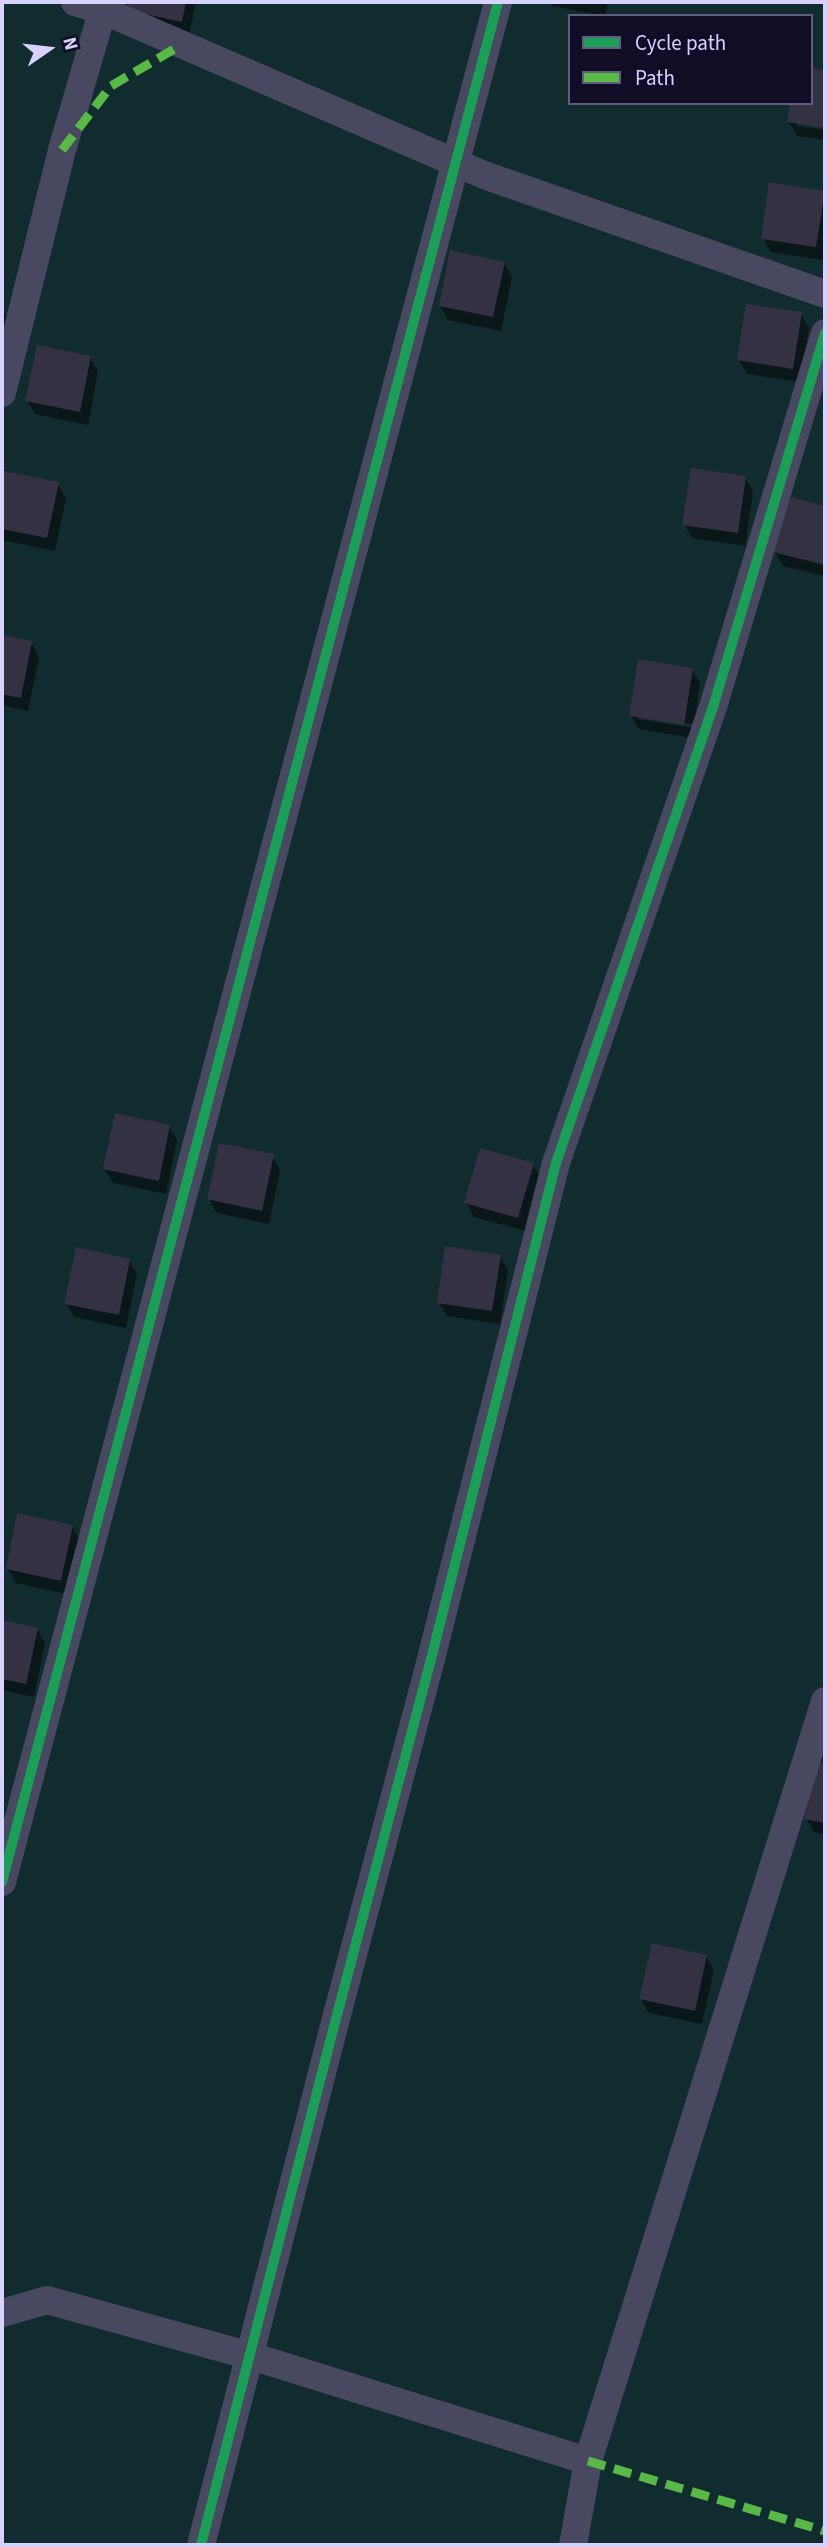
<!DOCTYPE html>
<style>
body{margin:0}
#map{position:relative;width:827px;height:2547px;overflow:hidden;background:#161320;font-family:"Source Sans 3",sans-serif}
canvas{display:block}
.frame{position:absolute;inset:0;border:4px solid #d8d2ff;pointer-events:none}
.legend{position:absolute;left:568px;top:14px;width:245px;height:91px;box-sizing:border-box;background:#120d26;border:2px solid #615c7d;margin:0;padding:9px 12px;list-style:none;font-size:21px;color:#d8d2ff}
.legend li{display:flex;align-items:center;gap:14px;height:35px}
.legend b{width:35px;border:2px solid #615c7d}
.north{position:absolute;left:14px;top:14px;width:70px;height:70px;-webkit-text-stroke:5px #120d26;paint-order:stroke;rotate:76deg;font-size:19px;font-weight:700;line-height:28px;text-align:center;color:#d8d2ff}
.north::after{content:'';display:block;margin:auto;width:24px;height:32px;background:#d8d2ff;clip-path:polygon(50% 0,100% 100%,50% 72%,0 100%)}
</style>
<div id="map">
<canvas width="827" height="2547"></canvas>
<div class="frame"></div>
<ul class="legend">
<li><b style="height:9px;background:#1a9f57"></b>Cycle path</li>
<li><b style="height:9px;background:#58b947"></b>Path</li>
</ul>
<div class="north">N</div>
</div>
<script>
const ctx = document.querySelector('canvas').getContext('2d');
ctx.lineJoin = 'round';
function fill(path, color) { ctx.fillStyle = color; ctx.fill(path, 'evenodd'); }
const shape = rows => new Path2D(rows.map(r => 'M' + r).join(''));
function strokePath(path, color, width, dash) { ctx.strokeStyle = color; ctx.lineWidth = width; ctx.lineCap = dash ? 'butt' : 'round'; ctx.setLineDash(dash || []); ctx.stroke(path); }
const green = shape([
 [2,2,825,2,825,2545,2,2545],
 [570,16,811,16,811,103,570,103]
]);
const shadow = shape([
 [130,2,196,2,189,35,129,10],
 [549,2,608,2,605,16,552,6],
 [811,70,825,72,825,127,797,122,797,126,825,130,825,140,797,136,789,122,811,103],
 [823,192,825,247,823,260,771,252,763,238],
 [504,263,512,277,501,331,448,320,440,306],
 [2,309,9,321,2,356],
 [801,314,809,328,800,382,747,374,739,360],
 [90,358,98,372,88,425,35,414,27,400],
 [5,473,58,484,66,498,55,551,2,540,2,490],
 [745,478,753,492,745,546,692,538,684,524],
 [788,499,825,508,825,576,783,566,775,552],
 [2,637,31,643,39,657,28,711,2,705],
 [692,670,700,683,692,738,639,729,631,716],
 [638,716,693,724,693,728,638,719],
 [168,1126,177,1140,166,1194,113,1183,105,1169],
 [272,1156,280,1170,269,1224,217,1213,209,1199],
 [533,1165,541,1179,526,1231,474,1217,466,1203],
 [500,1256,508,1270,500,1324,447,1316,439,1303],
 [129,1260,137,1274,126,1328,74,1317,66,1303],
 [72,1526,80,1540,68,1594,16,1583,8,1569],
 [2,1622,37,1629,45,1643,34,1697,2,1690],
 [818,1765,825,1766,825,1835,814,1832,806,1818],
 [706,1956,714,1970,702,2024,649,2013,641,1999]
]);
const building = shape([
 [128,2,186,2,182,22,127,10],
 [811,68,825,70,825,128,787,122,790,103,811,103],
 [769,182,825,191,816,247,761,239],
 [450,250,505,262,493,317,439,306],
 [746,304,802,312,793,369,737,360],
 [37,345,91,356,80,412,25,401],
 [691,468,746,476,738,533,682,525],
 [4,471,59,482,47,538,2,529,2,482],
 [787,496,825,506,825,565,773,552],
 [2,635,32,641,21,698,2,694],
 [638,659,693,668,684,725,629,716],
 [115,1113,170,1125,159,1181,103,1169],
 [219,1143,274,1154,262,1211,207,1199],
 [480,1148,534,1163,518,1218,464,1203],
 [445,1246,501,1255,492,1311,437,1303],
 [76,1247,130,1259,119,1315,64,1304],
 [17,1513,73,1525,61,1581,6,1569],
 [2,1620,38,1628,26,1684,2,1679],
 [817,1763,825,1764,825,1823,804,1819],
 [652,1943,707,1955,695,2011,639,1999]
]);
const street = shape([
 [75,2,102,10,484,175,825,294],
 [2,393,62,150,105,2],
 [2,1882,498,2],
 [2,2313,47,2300,251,2356,588,2461,573,2545],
 [588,2461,825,1701],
 [201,2545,333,2030,430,1663,556,1163,713,707,825,333]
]);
const quiet = shape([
 [62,150,111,86,181,45],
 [588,2461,825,2531]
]);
const cycleway = shape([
 [2,1882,498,2],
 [201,2545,333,2030,430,1663,556,1163,713,707,825,333]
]);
fill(green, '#112c2e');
fill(shadow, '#0007');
fill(building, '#343142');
strokePath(street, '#494861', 28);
strokePath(quiet, '#58b947', 9, [18, 9]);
strokePath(cycleway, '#1a9f57', 10);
</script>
